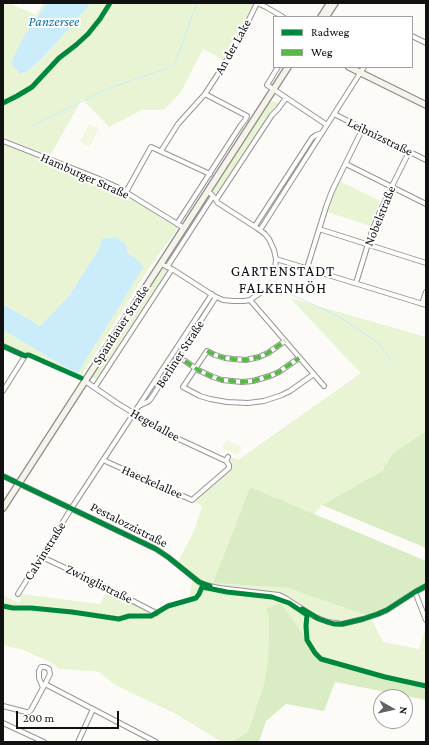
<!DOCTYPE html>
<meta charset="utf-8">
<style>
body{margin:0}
#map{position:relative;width:429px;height:745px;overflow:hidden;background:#fdfbf7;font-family:"Crimson Pro",serif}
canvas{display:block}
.frame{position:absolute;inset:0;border:4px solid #111;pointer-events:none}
.legend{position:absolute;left:273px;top:16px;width:140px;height:52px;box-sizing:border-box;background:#fff;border:1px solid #a0a0a0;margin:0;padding:5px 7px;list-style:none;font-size:12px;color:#111}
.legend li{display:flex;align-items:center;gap:8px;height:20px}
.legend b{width:20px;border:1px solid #a0a0a0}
.north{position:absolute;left:373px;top:689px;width:40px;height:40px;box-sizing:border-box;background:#fff;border:1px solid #a0a0a0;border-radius:50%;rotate:98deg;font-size:11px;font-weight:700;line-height:16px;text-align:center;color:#111}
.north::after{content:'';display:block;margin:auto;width:14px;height:18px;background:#646362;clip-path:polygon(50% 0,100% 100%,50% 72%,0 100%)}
.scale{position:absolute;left:16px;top:711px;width:103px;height:18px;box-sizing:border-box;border:2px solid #111;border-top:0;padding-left:5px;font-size:12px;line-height:14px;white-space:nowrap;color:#111;-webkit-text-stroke:3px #fff;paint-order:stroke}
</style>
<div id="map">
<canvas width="429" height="745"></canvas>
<div class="frame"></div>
<ul class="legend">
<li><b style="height:5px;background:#00873e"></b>Radweg</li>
<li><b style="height:5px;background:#58b947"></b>Weg</li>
</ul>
<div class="north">N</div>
<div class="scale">200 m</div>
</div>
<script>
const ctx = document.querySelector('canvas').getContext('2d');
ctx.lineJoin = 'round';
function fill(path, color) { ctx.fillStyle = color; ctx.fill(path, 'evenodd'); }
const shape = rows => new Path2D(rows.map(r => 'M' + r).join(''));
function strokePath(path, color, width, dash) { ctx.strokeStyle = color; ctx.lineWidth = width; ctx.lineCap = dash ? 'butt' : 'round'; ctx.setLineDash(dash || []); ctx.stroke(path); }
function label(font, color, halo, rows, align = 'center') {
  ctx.font = font + ' "Crimson Pro",serif'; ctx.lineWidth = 4; ctx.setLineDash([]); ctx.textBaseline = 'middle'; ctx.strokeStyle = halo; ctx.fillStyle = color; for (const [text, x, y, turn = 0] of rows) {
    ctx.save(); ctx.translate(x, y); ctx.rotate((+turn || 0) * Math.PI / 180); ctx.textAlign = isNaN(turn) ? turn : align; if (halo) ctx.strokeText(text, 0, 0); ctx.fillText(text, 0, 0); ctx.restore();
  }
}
const green = shape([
 [3,3,9,3,36,15,43,3,47,3,24,36,45,55,66,32,91,3,255,3,241,31,224,60,203,49,181,92,165,109,154,110,142,110,109,127,82,99,50,156,3,137],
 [270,100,275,102,281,103,270,113,220,191,217,193,214,193,213,188],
 [3,144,128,196,178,228,149,268,81,376,78,376,31,354,24,353,3,344,3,330,77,374,99,249,69,296,40,326,3,304],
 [340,181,380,201,370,226,327,212,333,194],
 [161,268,166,269,168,273,97,380,91,376],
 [290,298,426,337,426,431,393,453,382,471,322,505,314,514,250,487,213,583,288,588,368,616,373,622,383,642,419,649,424,633,426,632,426,686,385,677,321,659,315,653,307,640,281,603,269,616,268,661,264,684,248,732,233,741,220,741,176,714,115,685,99,672,92,671,58,669,55,665,43,659,23,650,3,645,3,595,20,603,21,594,100,604,108,588,143,606,157,611,168,605,189,600,193,577,177,564,194,531,202,506,192,500,231,466,229,460,231,457,238,460,361,373,354,366]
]);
const forest = shape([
 [426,431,426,548,322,505,382,471,393,453],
 [250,487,426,561,426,586,368,616,288,588,213,583],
 [281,603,307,640,315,653,321,659,385,677,426,686,426,700,335,682,324,711,286,704,266,721,259,742,222,742,220,741,233,741,248,732,264,684,268,661,269,616,266,609]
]);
const pitch = shape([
 [89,124,99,129,89,147,80,142],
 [226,440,242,447,238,455,222,448]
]);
const water = shape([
 [47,3,91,3,66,32,45,55,29,70,20,74,11,63,24,36],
 [115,237,126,244,127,252,144,266,77,374,3,330,3,304,40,326,69,296,99,249,102,239]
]);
const stream = shape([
 [169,66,175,63,197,3],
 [32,126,63,111,107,89,166,69],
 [292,295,340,317,379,343,391,361]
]);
const street = shape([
 [412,36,426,43],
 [278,67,267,85,327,125],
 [334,114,426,160],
 [3,141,97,178,119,188,184,228],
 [161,151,178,124,205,94,222,68,243,32,257,3,266,7,283,17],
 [346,164,426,204],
 [208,191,213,196,218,203,257,228,265,234,269,239,274,250,276,259,275,270],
 [126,192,151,147,210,174],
 [216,200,272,115,278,109,286,98],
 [177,224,241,125,245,120,247,116,205,94],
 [255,226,312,138,316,135,322,133],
 [319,229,426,263],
 [260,230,364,67],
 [276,259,426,305],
 [161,264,172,269,214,296,223,300,233,301,244,301,250,300,260,293],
 [167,267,213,196],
 [307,268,326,207,332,191,363,128],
 [356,283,372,231,378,216,392,186,409,152],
 [250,300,324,386],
 [422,304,426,292],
 [285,341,268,353,259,357,246,360,233,359,225,358,215,355,207,351,183,387,200,396,210,399,227,402,248,403,264,401,282,395,290,391,314,374],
 [3,346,25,356,3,391],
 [185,361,198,370,213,377,222,380,242,382,253,381,270,376,279,372,299,358],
 [85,381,117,403,168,434,226,461,228,457],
 [95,387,172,269],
 [139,406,149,401,152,397,216,297],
 [103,460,192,500,229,468,229,465,226,461],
 [3,476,156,549,168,557,199,582,205,585,219,588,270,594,279,595,285,598,315,617,328,622,342,624,363,619,378,614,387,610,415,592,426,586],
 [42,557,108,588,156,613],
 [415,592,426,620],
 [18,594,71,509,212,294],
 [45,684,156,742],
 [3,706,26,712,29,712,31,710,45,684,50,674,49,669,45,667,41,667,39,671,39,678,43,688],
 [3,723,44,742],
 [78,742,93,709]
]);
const secondary = shape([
 [321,17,330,3],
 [326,17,335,3],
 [349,67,426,105],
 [3,508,288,67]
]);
const quiet = shape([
 [207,351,215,355,225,358,233,359,246,360,259,357,268,353,285,341],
 [185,361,198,370,213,377,222,380,242,382,253,381,270,376,279,372,299,358]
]);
const cycleway = shape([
 [3,103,17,96,32,87,59,58,76,45,88,34,100,19,110,3],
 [3,346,25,356,27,355,29,355,81,378],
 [3,476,156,549,168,557,199,582,210,586],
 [3,606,13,608,31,608,72,612,119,619,129,616,151,616,168,606,196,598,199,594,202,587,227,592,272,597,289,603,307,615,306,626,307,640,315,653,321,659,385,677,426,686],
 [302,609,319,619,334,624,342,624,363,619,378,614,387,610,415,592,426,586]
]);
const streetNames = [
 ["An der Lake",233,47,-61],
 ["Leibnizstraße",380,137,26],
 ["Hamburger Straße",85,176,24],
 ["Nobelstraße",380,216,-68],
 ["Spandauer Straße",121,325,-57],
 ["Berliner Straße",180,354,-57],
 ["Hegelallee",155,425,29],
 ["Haeckelallee",152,482,24],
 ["Pestalozzistraße",129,525,27],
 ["Calvinstraße",45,551,-58],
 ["Zwinglistraße",99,584,26]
];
const waterNames = [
 ["Panzersee",54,22]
];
const quarterNames = [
 ["GARTENSTADT",283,271],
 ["FALKENHÖH",283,288]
];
fill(green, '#e9f4d5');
fill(forest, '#daecc3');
fill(pitch, '#f2f7e0');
fill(water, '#cbecfa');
strokePath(stream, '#cbecfa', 1);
strokePath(street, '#979695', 6);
strokePath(secondary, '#8e8d8b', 8);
strokePath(street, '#fffefe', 4);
strokePath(secondary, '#f6f3eb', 5.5);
strokePath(quiet, '#58b947', 4, [8, 4]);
strokePath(cycleway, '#00873e', 5);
label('13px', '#111', '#fff', streetNames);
label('italic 14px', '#0f74ae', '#fff', waterNames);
ctx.letterSpacing = '1px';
label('15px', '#111', '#fff', quarterNames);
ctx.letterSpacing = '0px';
</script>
